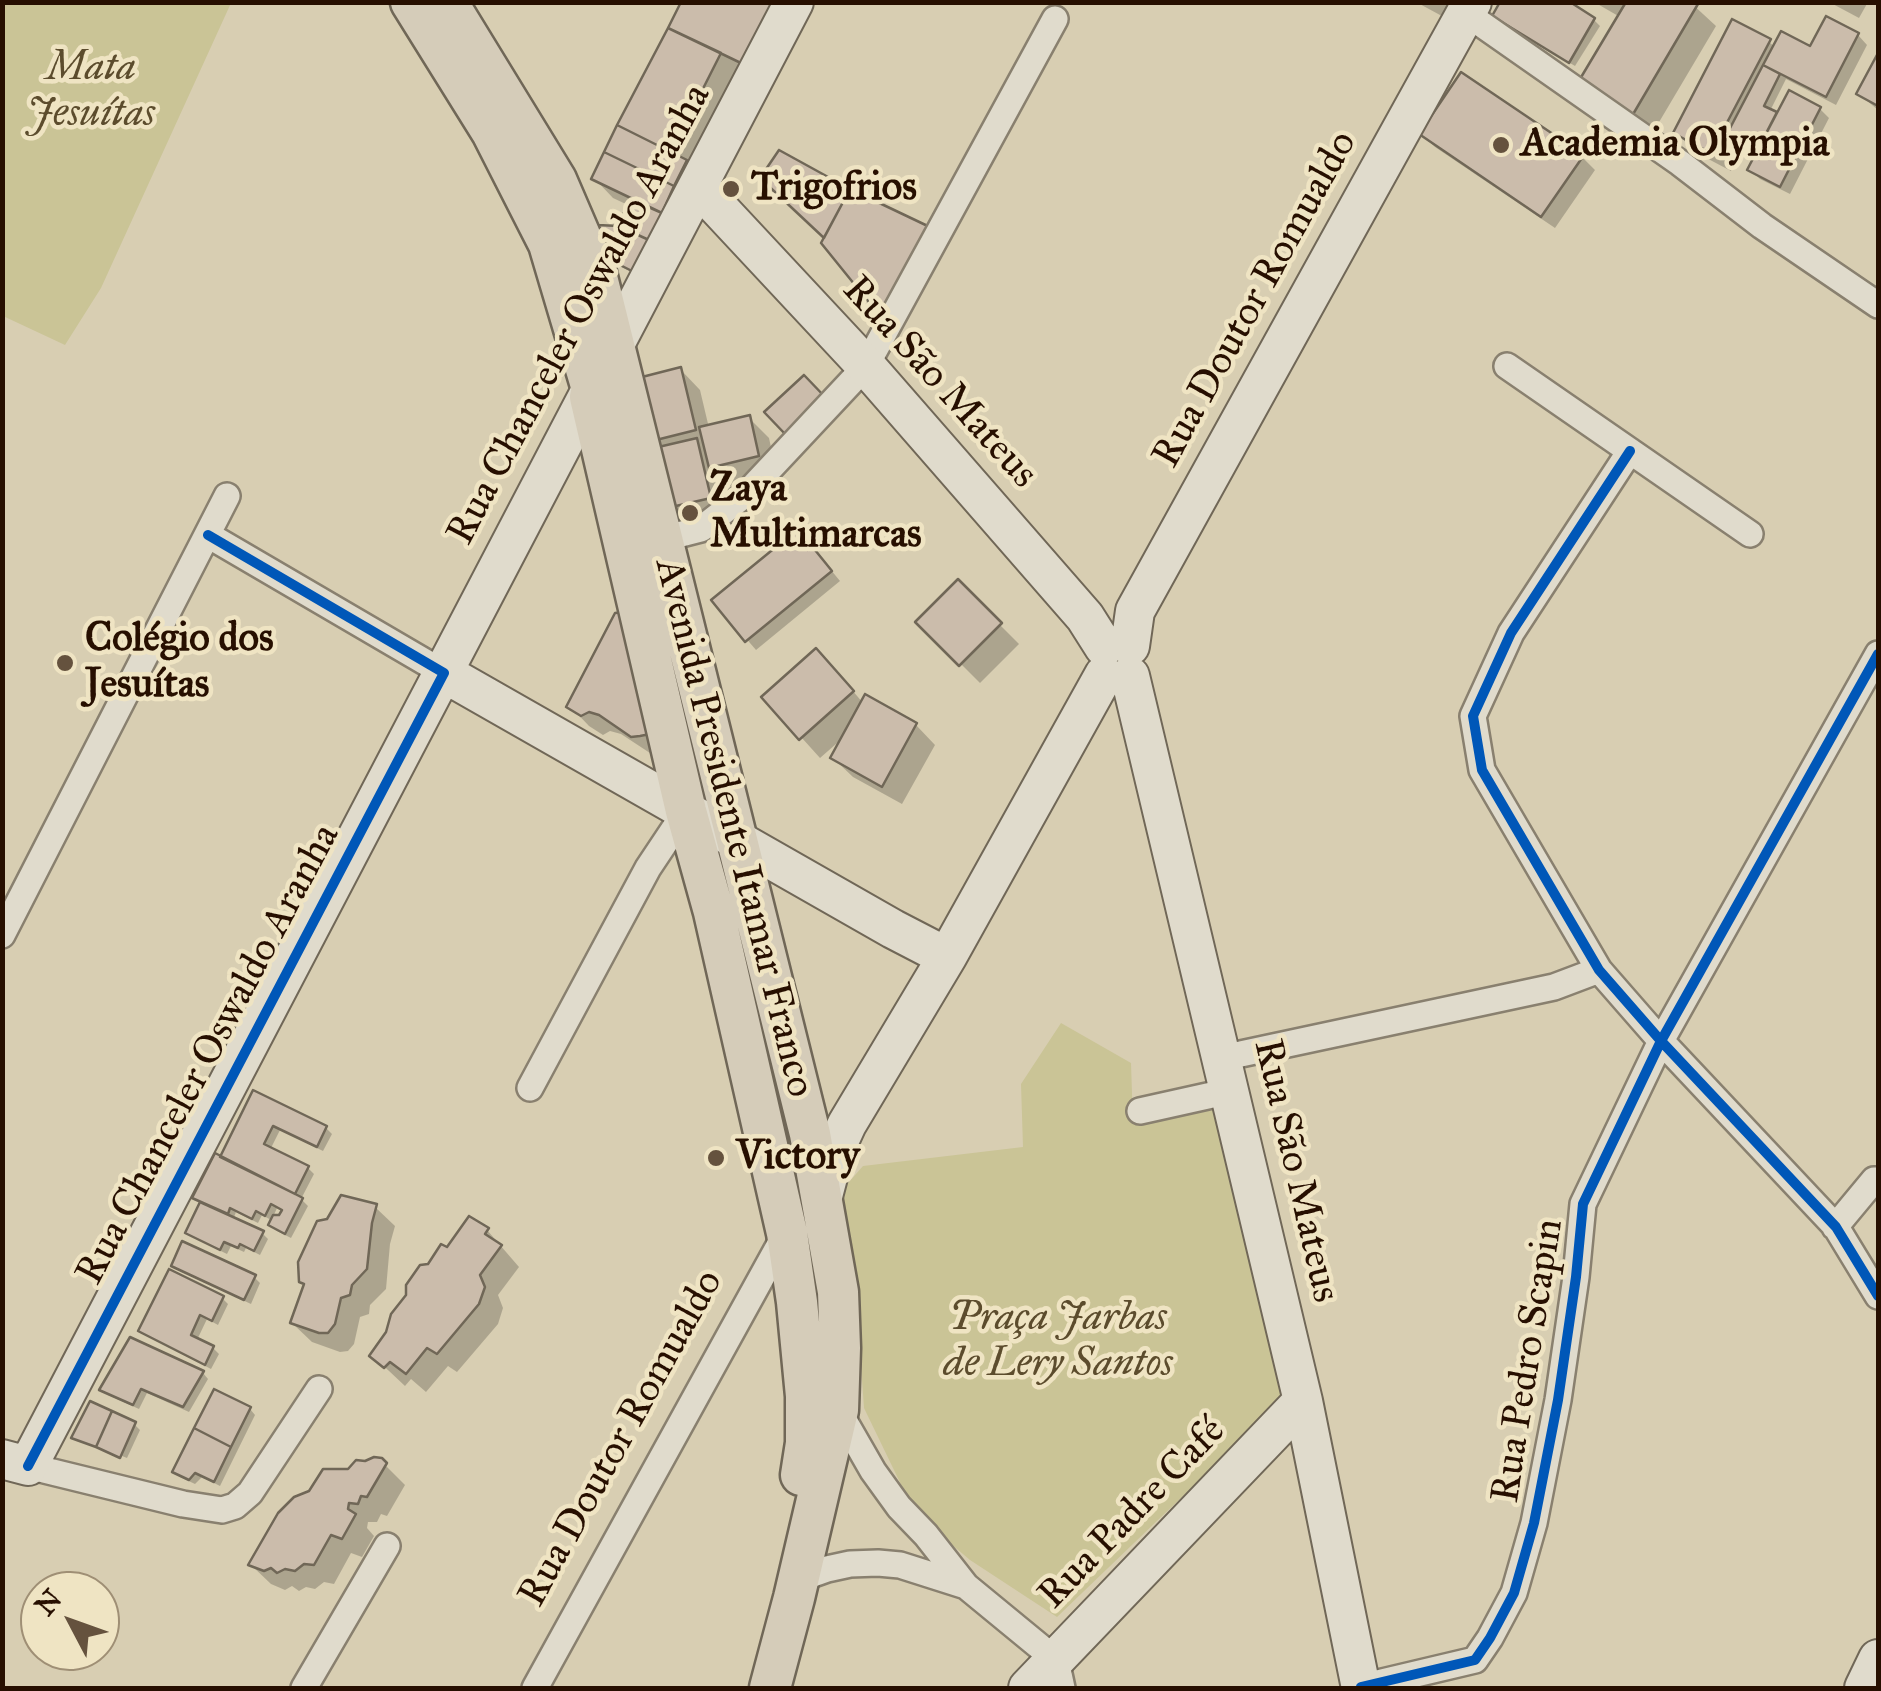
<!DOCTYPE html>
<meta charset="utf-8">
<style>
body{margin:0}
#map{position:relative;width:1881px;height:1691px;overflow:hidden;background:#d8ceb2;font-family:"IM FELL Great Primer",serif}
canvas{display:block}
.frame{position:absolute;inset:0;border:5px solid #270f00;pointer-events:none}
.north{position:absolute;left:20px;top:1571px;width:100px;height:100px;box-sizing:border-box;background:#efe4c3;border:2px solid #9f8f75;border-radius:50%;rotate:311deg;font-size:28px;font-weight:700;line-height:40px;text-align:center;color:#270f00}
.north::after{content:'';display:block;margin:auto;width:35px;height:45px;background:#65523e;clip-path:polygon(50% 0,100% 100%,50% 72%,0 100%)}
</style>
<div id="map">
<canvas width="1881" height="1691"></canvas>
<div class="frame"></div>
<div class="north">N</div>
</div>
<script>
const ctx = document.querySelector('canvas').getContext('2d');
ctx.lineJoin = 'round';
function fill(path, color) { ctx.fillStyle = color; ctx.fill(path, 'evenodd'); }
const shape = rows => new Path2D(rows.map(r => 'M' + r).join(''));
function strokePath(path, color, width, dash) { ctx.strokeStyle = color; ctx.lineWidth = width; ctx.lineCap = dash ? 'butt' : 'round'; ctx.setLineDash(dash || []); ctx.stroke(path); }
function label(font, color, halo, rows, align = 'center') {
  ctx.font = font + ' "IM FELL Great Primer",serif'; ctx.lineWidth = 9; ctx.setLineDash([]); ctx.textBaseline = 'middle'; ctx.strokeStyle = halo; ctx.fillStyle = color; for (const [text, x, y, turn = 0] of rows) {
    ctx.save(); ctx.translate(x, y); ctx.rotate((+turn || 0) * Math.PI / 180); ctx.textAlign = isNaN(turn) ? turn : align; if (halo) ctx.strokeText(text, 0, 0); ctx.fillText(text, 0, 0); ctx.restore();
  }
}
const green = shape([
 [3,2,231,3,101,288,65,345,3,316],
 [1061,1023,1131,1063,1133,1124,1224,1108,1286,1397,1057,1617,970,1560,931,1527,908,1499,864,1408,856,1295,841,1191,863,1166,1023,1147,1021,1084]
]);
const shadow = shape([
 [683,2,795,22,640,276,613,263,606,256,630,206,613,198,594,178],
 [1416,2,1478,2,1464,28],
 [1594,2,1690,2,1716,26,1652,134,1600,103,1620,17],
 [1829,2,1868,2,1859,18],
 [1495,16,1594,20,1600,26,1575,66,1501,22],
 [1858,35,1867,45,1836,105,1786,79,1770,111,1778,117,1820,109,1829,118,1790,194,1760,179,1750,169,1761,149,1746,142,1731,171,1695,152,1676,132,1769,42,1775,47,1811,50],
 [1878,58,1878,110,1859,94],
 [1422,134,1582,157,1595,170,1555,228,1435,147],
 [945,244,907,320,891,323,878,309],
 [681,370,700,390,709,428,749,418,769,438,777,475,731,487,719,475,729,517,689,526,670,506,664,448,654,439],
 [807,541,840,581,756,650,714,601],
 [958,583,1019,644,980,683,919,622],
 [623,615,653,755,621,734,610,731,603,735,589,726,570,706],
 [836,671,863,703,916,725,935,745,902,804,853,777,833,758,844,737,820,758,765,697],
 [255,1093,326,1128,332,1134,323,1151,280,1130,270,1150,308,1168,314,1174,301,1199,308,1206,291,1238,277,1231,271,1225,273,1221,262,1215,258,1223,236,1212,233,1220,262,1233,268,1239,260,1255,246,1248,244,1252,231,1246,227,1254,194,1238,188,1233,202,1205,195,1198,221,1161],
 [277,1208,284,1212,281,1218,273,1217],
 [375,1207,395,1226,390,1244,386,1289,370,1305,369,1314,360,1317,354,1344,348,1351,340,1352,312,1342,292,1323],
 [487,1230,519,1267,498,1295,503,1308,498,1324,457,1372,448,1366,426,1392,411,1379,405,1386,372,1355,429,1266,448,1250],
 [174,1265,254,1277,260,1283,251,1304,180,1271],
 [223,1299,228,1304,218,1325,207,1319,197,1340,213,1348,219,1354,211,1369,147,1336,141,1331],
 [203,1373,208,1379,189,1412,147,1393,139,1409,108,1395,102,1389],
 [250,1409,255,1415,220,1486,202,1477,195,1484,180,1477,175,1472],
 [134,1424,140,1430,127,1458,78,1438,78,1441,74,1438],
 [381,1461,405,1485,387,1516,381,1514,377,1522,368,1522,367,1528,374,1536,362,1557,351,1553,334,1584,324,1582,315,1589,306,1587,299,1591,292,1586,285,1590,271,1584,251,1565,349,1471]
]);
const building = shape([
 [681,2,776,2,745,65,668,28,681,2],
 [1500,2,1570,2,1595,18,1569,63,1492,16,1500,2],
 [1626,2,1695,2,1698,4,1632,116,1577,84,1626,2],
 [1826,16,1859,33,1826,97,1763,65,1781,31,1810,46,1826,16],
 [1732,19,1771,39,1711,153,1673,133,1732,19],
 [668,28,721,53,671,152,617,125,668,28],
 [1878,53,1878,106,1856,94,1878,53],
 [1763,65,1780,74,1764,106,1777,112,1759,147,1728,132,1763,65],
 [1461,72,1584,155,1541,217,1419,134,1461,72],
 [1789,90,1821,107,1780,187,1747,170,1789,90],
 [617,125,687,160,674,186,604,152,617,125],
 [779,150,850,189,824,238,760,178,779,150],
 [604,152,674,186,662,213,591,179,604,152],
 [850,189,934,229,894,308,876,311,821,243,850,189],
 [630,199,662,213,649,240,618,226,630,199],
 [598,225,618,226,649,240,634,272,604,257,598,225],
 [681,367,696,430,652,441,638,378,681,367],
 [804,375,826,398,786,435,764,412,804,375],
 [750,415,759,456,709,468,699,427,750,415],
 [697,438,711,498,667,508,654,448,697,438],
 [798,529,832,571,745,642,711,600,798,529],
 [958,579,1002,623,959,666,915,622,958,579],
 [624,612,650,734,640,736,631,737,599,715,589,712,581,716,566,707,615,613,624,612],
 [816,648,854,691,799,740,761,697,816,648],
 [865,694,917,723,882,787,830,758,865,694],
 [253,1090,327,1126,317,1147,273,1126,264,1144,309,1166,295,1194,220,1157,253,1090],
 [215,1153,303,1198,285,1234,268,1225,273,1215,279,1215,282,1210,271,1204,265,1216,256,1211,252,1219,230,1208,228,1214,192,1198,215,1153],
 [341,1195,377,1204,372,1223,367,1269,352,1285,350,1295,341,1298,335,1324,328,1333,319,1333,290,1323,304,1284,299,1282,298,1262,317,1221,327,1219,341,1195],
 [200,1202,264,1231,254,1251,240,1244,238,1248,224,1242,220,1250,185,1233,200,1202],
 [469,1216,489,1228,485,1234,502,1245,480,1275,485,1287,479,1304,437,1354,427,1348,406,1374,390,1362,384,1368,369,1356,386,1332,391,1314,406,1295,406,1285,420,1265,428,1264,441,1244,447,1247,469,1216],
 [182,1241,256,1275,244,1300,171,1266,182,1241],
 [169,1269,224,1296,212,1321,200,1315,191,1335,214,1346,205,1365,138,1331,169,1269],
 [130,1337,204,1371,183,1407,141,1389,133,1405,99,1390,130,1337],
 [214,1389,251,1407,231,1447,194,1428,214,1389],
 [90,1401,112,1411,96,1447,71,1438,90,1401],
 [112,1411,136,1422,120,1458,96,1447,112,1411],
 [194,1428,231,1447,214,1482,195,1473,189,1480,172,1472,194,1428],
 [374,1457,382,1458,387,1463,367,1497,361,1496,358,1504,349,1503,348,1509,356,1514,342,1539,331,1535,314,1565,304,1564,295,1571,285,1569,277,1573,271,1568,264,1571,248,1565,278,1513,294,1497,309,1491,323,1469,348,1469,356,1460,365,1461,374,1457]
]);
const street = shape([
 [1467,14,1680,163,1762,226,1878,305],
 [1507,366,1750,534],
 [1630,451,1511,633,1473,716,1482,770,1599,970,1661,1041,1836,1227,1878,1296],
 [208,535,444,673],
 [662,539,701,529,747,493,866,366,1055,19],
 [2,935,227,496],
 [1222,1058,1554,987,1599,970],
 [530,1088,648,868,686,811],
 [1140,1111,1230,1091],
 [1835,1227,1874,1180,1878,1180],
 [838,1410,873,1471,899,1507,926,1535,966,1586,1056,1660,1062,1688],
 [28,1466,183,1504,222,1510,235,1506,250,1493,319,1389],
 [799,1579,827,1569,850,1564,878,1563,900,1565,966,1586],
 [1361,1687,1475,1660,1490,1638,1514,1593,1534,1523,1558,1400,1576,1277,1583,1204,1661,1041,1878,654],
 [304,1688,387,1546],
 [535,1688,786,1233]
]);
const secondary = shape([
 [698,186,866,366,1085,617,1104,647],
 [1130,646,1135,611,1472,2],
 [444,673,893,929,947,957],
 [1130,676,1303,1401,1361,1688],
 [822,1200,835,1150,847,1124,947,957,1104,675],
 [2,1459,28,1466,794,2],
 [1028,1688,1303,1401],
 [1864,1688,1878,1659]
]);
const primary = shape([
 [411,2,492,132,549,244,592,389,590,397,686,811,714,912,787,1233,797,1302,806,1396,806,1443,801,1475],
 [447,2,556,180,596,273,810,1134,838,1292,840,1348,838,1410,794,1598,770,1688]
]);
const cycleway = shape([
 [1630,451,1511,633,1473,716,1482,770,1599,970,1661,1041,1836,1227,1878,1296],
 [28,1466,444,673,208,535],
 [1361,1687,1475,1660,1490,1638,1514,1593,1534,1523,1558,1400,1576,1277,1583,1204,1661,1041,1878,654]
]);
const markers = [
 [1501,145,10,"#65523e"],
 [731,189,10,"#65523e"],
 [690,513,10,"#65523e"],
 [65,663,10,"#65523e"],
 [716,1158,10,"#65523e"]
];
const parkNames = [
 ["Mata",91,69],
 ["Jesuítas",91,115],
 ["Praça Jarbas",1058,1319],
 ["de Lery Santos",1058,1365]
];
const poiNames = [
 ["Academia Olympia",1521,145],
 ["Trigofrios",751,189],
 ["Zaya",710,490],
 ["Multimarcas",710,536],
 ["Colégio dos",85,640],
 ["Jesuítas",85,686],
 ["Victory",736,1158]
];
const streetNames = [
 ["Rua Doutor Romualdo",1256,300,-61],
 ["Rua Chanceler Oswaldo Aranha",580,315,-62],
 ["Rua São Mateus",939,383,48],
 ["Avenida Presidente Itamar Franco",733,828,76],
 ["Rua Chanceler Oswaldo Aranha",209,1055,-62],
 ["Rua São Mateus",1295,1171,77],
 ["Rua Pedro Scapin",1529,1361,-81],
 ["Rua Doutor Romualdo",622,1439,-61],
 ["Rua Padre Café",1133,1514,-46]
];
fill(green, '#cac496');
fill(shadow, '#0003');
fill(building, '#cbbcab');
strokePath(building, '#706757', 2.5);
strokePath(street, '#89806f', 30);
strokePath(secondary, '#706757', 42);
strokePath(primary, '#706757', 45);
strokePath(street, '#e0dbcc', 25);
strokePath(secondary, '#e0dbcc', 38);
strokePath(primary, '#d5ccb9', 40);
strokePath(cycleway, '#0057b8', 10);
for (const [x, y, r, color] of markers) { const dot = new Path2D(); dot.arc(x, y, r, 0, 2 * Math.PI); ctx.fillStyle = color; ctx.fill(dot); strokePath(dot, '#efe4c3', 4); }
label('italic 40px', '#5c4c2d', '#efe4c3', parkNames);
label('bold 40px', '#270f00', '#efe4c3', poiNames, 'left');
label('40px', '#270f00', '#efe4c3', streetNames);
</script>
